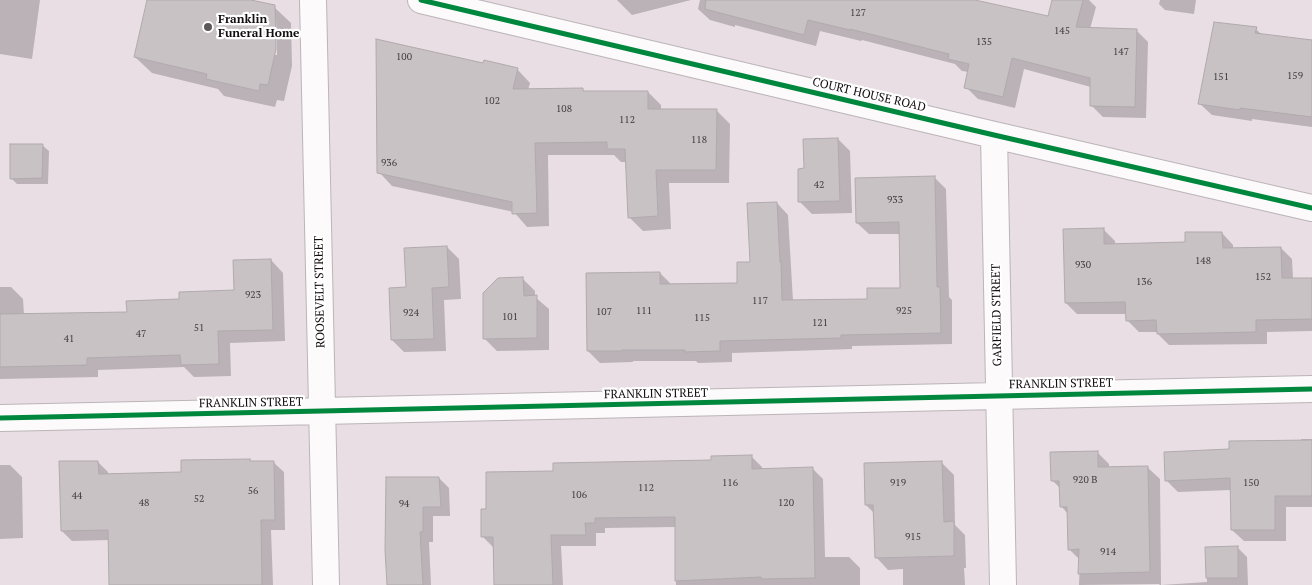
<!DOCTYPE html>
<style>
body{margin:0}
canvas{display:block;background:#e8dee3}
</style>
<canvas width="1312" height="585"></canvas>
<script>
const ctx = document.querySelector('canvas').getContext('2d');
ctx.lineJoin = 'round';
function fill(path, color) { ctx.fillStyle = color; ctx.fill(path, 'evenodd'); }
const shape = rows => new Path2D(rows.map(r => 'M' + r).join(''));
function strokePath(path, color, width, dash) { ctx.strokeStyle = color; ctx.lineWidth = width; ctx.lineCap = dash ? 'butt' : 'round'; ctx.setLineDash(dash || []); ctx.stroke(path); }
function label(font, color, halo, rows, align = 'center') {
  ctx.font = font + ' "PT Serif",serif'; ctx.lineWidth = 4.5; ctx.setLineDash([]); ctx.textBaseline = 'middle'; ctx.strokeStyle = halo; ctx.fillStyle = color; for (const [text, x, y, turn = 0] of rows) {
    ctx.save(); ctx.translate(x, y); ctx.rotate((+turn || 0) * Math.PI / 180); ctx.textAlign = isNaN(turn) ? turn : align; if (halo) ctx.strokeText(text, 0, 0); ctx.fillText(text, 0, 0); ctx.restore();
  }
}
const shadow = shape([
 [0,0,40,0,32,59,0,54],
 [148,0,246,0,274,7,291,23,292,66,284,101,277,100,275,107,224,96,218,89,152,73,135,57],
 [274,18,276,18,277,55,275,55],
 [617,0,691,0,632,15],
 [700,0,969,0,1049,18,1054,0,1089,0,1096,7,1090,29,1136,30,1148,42,1146,118,1103,117,1091,105,1091,87,1024,69,1015,108,978,99,966,87,969,72,962,71,955,64,862,40,861,41,820,31,816,46,735,25,735,27,710,20,698,9],
 [1160,0,1196,0,1194,14,1165,10,1159,4],
 [1256,29,1262,35,1312,42,1312,127,1252,119,1252,121,1212,115,1199,103],
 [484,65,517,69,530,83,528,90,583,90,585,92,648,92,661,105,661,110,716,110,730,124,729,183,669,183,671,229,643,231,629,217,627,162,621,162,614,155,548,155,549,226,527,227,514,212,392,186,379,172],
 [838,139,850,151,852,213,812,214,800,202,805,170],
 [42,145,49,151,48,184,17,184,11,178],
 [934,177,946,189,949,297,952,300,952,344,852,346,852,349,732,353,732,362,698,363,696,361,633,361,633,362,600,363,588,351,660,273,672,285,739,284,751,263,777,203,788,215,793,301,868,300,901,289,900,234,869,234,857,223],
 [1103,229,1115,241,1115,245,1186,244,1222,233,1233,245,1233,249,1281,248,1292,259,1293,279,1312,279,1312,331,1267,332,1267,344,1169,345,1158,334,1158,332,1139,332,1127,320,1127,314,1077,314,1066,303],
 [447,247,459,259,461,299,444,300,446,351,404,352,392,340,408,288],
 [271,260,283,273,285,341,230,343,231,376,194,377,184,367,98,370,98,377,0,379,0,287,11,287,23,299,24,315,128,313,180,300,235,291],
 [523,279,535,291,535,297,549,309,549,350,497,351,485,339],
 [1301,439,1312,439,1312,507,1286,507,1286,541,1244,541,1232,530,1231,490,1178,492,1166,480,1231,451,1301,441],
 [1097,452,1109,464,1109,468,1147,467,1160,479,1161,585,1207,582,1207,548,1237,547,1247,557,1248,585,1160,585,1159,584,1079,585,1080,560,1069,549,1068,514,1061,506,1061,489,1052,480],
 [751,456,762,467,762,470,812,468,823,479,825,557,849,557,860,568,860,585,676,585,676,527,605,528,605,533,596,533,596,546,561,546,563,585,495,585,493,547,483,537,488,510,554,472,712,461],
 [250,460,252,462,273,462,284,472,285,530,271,530,273,585,110,585,109,540,72,541,62,531,98,462,108,472,108,475,183,473],
 [942,463,954,475,955,525,965,535,966,568,964,568,965,585,903,585,903,569,888,570,876,557,875,514,866,505],
 [0,465,10,465,22,477,23,538,0,539],
 [439,478,449,488,450,516,433,516,433,542,429,542,431,585,388,585,386,550]
]);
const building = shape([
 [147,0,251,0,275,5,276,49,268,85,260,84,259,91,206,79,207,74,134,57,147,0],
 [706,0,975,0,1048,16,1052,0,1083,0,1076,27,1137,29,1135,107,1090,106,1090,78,1012,58,1003,97,964,88,969,64,948,59,949,54,850,29,850,30,808,20,804,35,705,9,706,0],
 [1214,22,1257,27,1255,33,1312,40,1312,117,1240,108,1240,110,1198,104,1214,22],
 [376,39,483,63,484,60,518,68,513,89,583,88,583,91,648,91,648,109,717,109,716,170,656,170,658,216,628,218,625,149,607,149,607,142,535,143,537,213,512,214,512,202,377,173,376,39],
 [838,138,840,201,798,202,798,169,804,168,803,139,838,138],
 [10,144,43,144,42,178,10,179,10,144],
 [935,176,937,287,940,287,941,333,841,335,841,338,720,341,720,351,685,352,685,350,622,350,622,351,587,351,586,273,660,272,660,284,737,283,737,262,750,262,747,203,777,202,780,262,781,262,782,300,867,299,867,288,900,288,899,222,856,223,855,178,935,176],
 [1104,228,1104,244,1185,242,1185,232,1222,232,1223,248,1281,247,1282,278,1312,278,1312,319,1256,320,1256,332,1157,334,1156,320,1126,321,1125,302,1065,303,1063,229,1104,228],
 [447,246,449,287,432,288,434,339,391,340,389,288,406,287,404,248,447,246],
 [271,259,273,330,218,331,219,364,181,365,180,355,87,358,87,365,0,367,0,314,127,312,126,301,179,299,179,292,234,290,233,260,271,259],
 [523,277,524,296,537,295,537,338,483,339,483,293,498,278,523,277],
 [1312,440,1312,496,1275,496,1275,530,1231,530,1230,478,1165,481,1164,452,1229,449,1229,441,1312,440],
 [1098,451,1098,467,1148,466,1150,572,1078,574,1079,549,1068,550,1067,507,1060,507,1059,481,1051,481,1050,452,1098,451],
 [752,455,752,469,813,467,815,578,761,579,761,577,675,581,675,517,595,518,595,523,585,523,586,535,551,535,553,585,494,585,493,537,481,537,481,509,486,509,486,472,553,471,553,463,711,460,711,456,752,455],
 [250,459,250,461,274,461,275,520,261,520,262,585,109,585,108,530,61,531,59,461,98,461,99,474,181,472,181,460,250,459],
 [942,461,944,522,954,521,954,556,875,558,873,505,865,505,864,463,942,461],
 [386,477,439,477,441,507,423,507,423,532,420,532,423,585,387,585,385,550,386,477],
 [1238,546,1238,578,1206,578,1205,547,1238,546]
]);
const minor = shape([
 [313,0,326,585],
 [421,0,994,135,1312,208],
 [994,135,1003,585],
 [0,418,322,411,1312,389]
]);
const cycleway = shape([
 [421,0,994,135,1312,208],
 [0,418,322,411,1312,389]
]);
const markers = [
 [208,27,5,"#5e575a"]
];
const numberNames = [
 ["127",858,13],
 ["145",1062,31],
 ["135",984,42],
 ["147",1121,52],
 ["100",404,57],
 ["159",1295,76],
 ["151",1221,77],
 ["102",492,101],
 ["108",564,109],
 ["112",627,120],
 ["118",699,140],
 ["936",389,163],
 ["42",819,185],
 ["933",895,200],
 ["148",1203,261],
 ["930",1083,265],
 ["152",1263,277],
 ["136",1144,282],
 ["923",253,295],
 ["117",760,301],
 ["111",644,311],
 ["925",904,311],
 ["107",604,312],
 ["924",411,313],
 ["101",510,317],
 ["115",702,318],
 ["121",820,323],
 ["51",199,328],
 ["47",141,334],
 ["41",69,339],
 ["920 B",1085,480],
 ["116",730,483],
 ["919",898,483],
 ["150",1251,483],
 ["112",646,488],
 ["56",253,491],
 ["106",579,495],
 ["44",77,496],
 ["52",199,499],
 ["48",144,503],
 ["120",786,503],
 ["94",404,504],
 ["915",913,537],
 ["914",1108,552]
];
const poiNames = [
 ["Franklin",218,20],
 ["Funeral Home",218,34]
];
const streetNames = [
 ["COURT HOUSE ROAD",869,95,13],
 ["ROOSEVELT STREET",320,292,-91],
 ["GARFIELD STREET",997,315,-91],
 ["FRANKLIN STREET",1061,384,-1],
 ["FRANKLIN STREET",656,394,-1],
 ["FRANKLIN STREET",251,403,-1]
];
fill(shadow, '#0003');
fill(building, '#c9c2c5');
strokePath(building, '#b0aaad', 1);
strokePath(minor, '#bbb4b8', 28);
strokePath(minor, '#fcfafb', 26);
strokePath(cycleway, '#00873e', 5);
for (const [x, y, r, color] of markers) { const dot = new Path2D(); dot.arc(x, y, r, 0, 2 * Math.PI); ctx.fillStyle = color; ctx.fill(dot); strokePath(dot, '#fff', 2); }
label('10px', '#403b3d', null, numberNames);
label('bold 12px', '#130e10', '#fff', poiNames, 'left');
label('12px', '#130e10', '#fff', streetNames);
</script>
